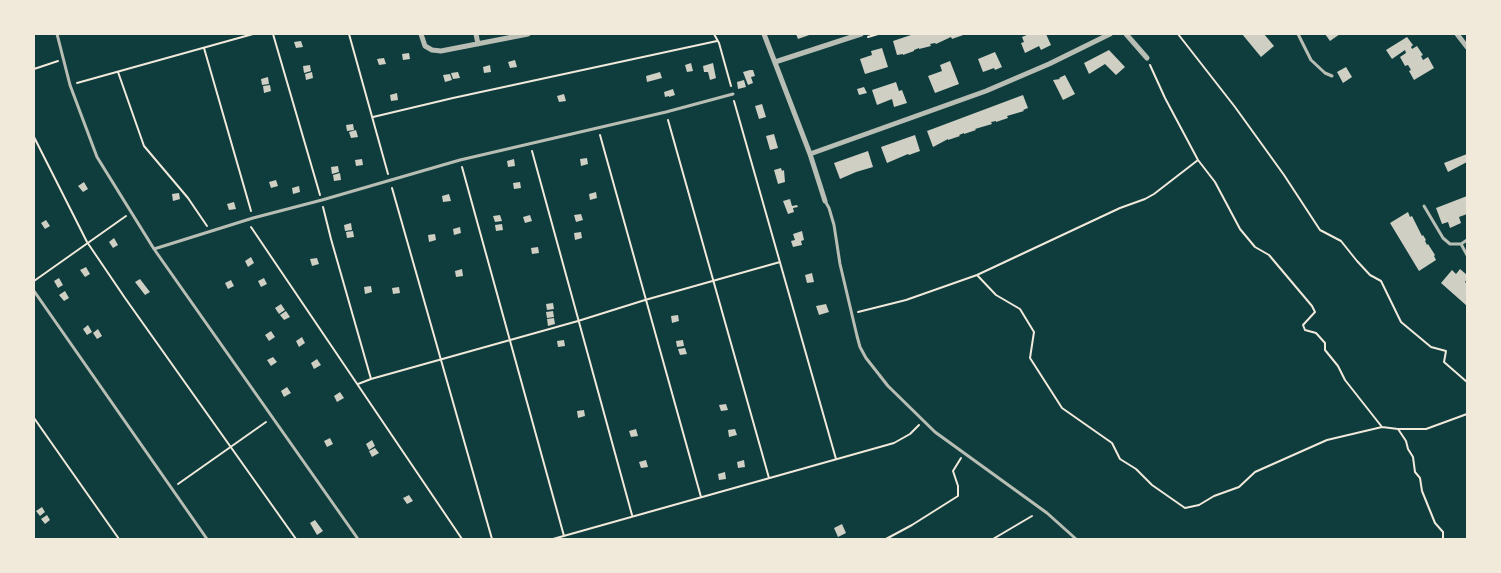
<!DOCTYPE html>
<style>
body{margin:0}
#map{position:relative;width:1501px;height:573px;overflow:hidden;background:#0f3d3e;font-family:"DejaVu Sans",sans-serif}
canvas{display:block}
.frame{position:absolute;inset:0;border:35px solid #f1e9da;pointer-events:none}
</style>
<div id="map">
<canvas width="1501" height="573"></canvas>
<div class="frame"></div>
</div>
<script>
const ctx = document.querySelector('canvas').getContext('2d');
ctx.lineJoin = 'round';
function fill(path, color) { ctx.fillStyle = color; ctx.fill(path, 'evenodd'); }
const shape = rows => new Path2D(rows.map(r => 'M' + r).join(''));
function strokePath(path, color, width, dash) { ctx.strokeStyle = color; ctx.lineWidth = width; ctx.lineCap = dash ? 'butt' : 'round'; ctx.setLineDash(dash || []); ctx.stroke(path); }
const building = shape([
 [796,34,812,34,798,39],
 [914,34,966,34,952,39,951,37,936,44,935,43,930,44,931,46,919,49,919,48,914,50,914,51,903,55,903,54,897,55,893,41],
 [1029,34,1046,34,1051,45,1041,50,1039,46,1025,53,1021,43,1024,42,1022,37],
 [1242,34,1264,34,1274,46,1261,57],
 [1325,34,1340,34,1330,41],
 [1407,37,1413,45,1411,47,1412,49,1417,46,1423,55,1421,56,1423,60,1428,57,1434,68,1414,80,1409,71,1411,70,1408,65,1405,66,1400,57,1406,53,1405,50,1392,59,1386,50],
 [301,41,303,47,296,48,294,42],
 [882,48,888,67,865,74,860,59,872,55,871,51],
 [1109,50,1125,67,1116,75,1105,64,1089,74,1084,63],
 [995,52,1002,67,995,70,994,68,983,72,978,59],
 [409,53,410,59,403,60,402,54],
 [384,58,386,64,379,65,377,59],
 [515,60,517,67,510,68,508,62],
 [950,61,959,84,935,93,928,76,942,71,940,65],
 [691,63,693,71,687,72,685,65],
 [713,63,716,78,710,80,708,72,704,72,703,66],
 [310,65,311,71,304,73,303,66],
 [490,65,491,72,484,73,483,67],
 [1346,67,1352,77,1343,83,1337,72],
 [750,70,753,70,755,76,751,77,753,83,748,85,743,72],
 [312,72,313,78,306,80,305,74],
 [458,72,460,78,453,79,451,73],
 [660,72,662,78,647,82,646,76],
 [450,74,452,80,445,82,443,75],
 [1065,75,1075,94,1063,100,1053,80,1060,79,1059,78],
 [268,77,269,84,262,85,261,79],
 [744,80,746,87,738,89,737,82],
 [896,82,899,91,902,90,907,103,894,107,892,99,877,105,872,90],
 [270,85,271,91,264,93,263,86],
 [864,87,867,93,859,95,857,89],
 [673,89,675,95,669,97,669,96,665,97,664,92],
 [397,93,398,100,391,101,390,95],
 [564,94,566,101,559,102,557,96],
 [1023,95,1028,108,1023,110,1024,111,1007,116,1008,118,996,122,996,121,991,122,992,124,975,129,976,130,964,134,964,133,959,135,960,136,948,140,948,139,933,147,927,131],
 [762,104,766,117,759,119,755,106],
 [353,124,354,130,347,131,346,125],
 [356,130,358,137,351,138,349,132],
 [774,134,778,148,770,150,766,136],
 [915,135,920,151,909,155,908,154,887,163,881,147],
 [868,151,873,167,856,172,840,179,834,163],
 [1467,154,1467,162,1448,172,1444,163],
 [587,158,588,164,581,166,580,159],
 [362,159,363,165,356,166,355,160],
 [514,159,515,166,508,167,507,161],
 [338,166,339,172,332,174,331,167],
 [781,168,782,171,784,170,785,182,778,184,774,170],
 [340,173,341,180,334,181,333,175],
 [276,180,278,186,271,188,269,182],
 [84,182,88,189,83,192,78,186],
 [520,182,521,188,514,189,513,183],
 [299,186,300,192,293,194,292,188],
 [596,192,597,198,590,200,589,194],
 [179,193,180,199,173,201,172,194],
 [449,194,451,201,443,202,442,196],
 [1467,196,1467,214,1459,217,1461,223,1450,228,1448,222,1442,224,1436,208],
 [790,199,792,206,797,205,798,207,793,208,794,212,788,214,783,201],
 [234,202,236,209,229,210,227,204],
 [1408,212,1410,217,1412,216,1422,236,1423,235,1426,240,1425,241,1427,245,1428,244,1435,255,1434,256,1436,260,1419,271,1390,223],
 [581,214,583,220,576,222,574,215],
 [500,215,502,221,495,222,493,216],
 [530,215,532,221,525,223,523,217],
 [46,220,50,226,45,229,41,223],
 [351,223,352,230,345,231,344,225],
 [502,224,503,230,496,231,495,225],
 [460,227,461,233,454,235,453,229],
 [353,231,354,237,347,238,346,232],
 [802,231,804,240,801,241,802,245,793,247,791,241,795,240,793,234],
 [581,232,582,238,575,240,574,233],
 [435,234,436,240,429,242,428,235],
 [114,238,118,245,113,248,109,242],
 [538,247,539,253,532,254,531,248],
 [251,257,254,263,248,267,245,261],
 [317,258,319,264,312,266,310,259],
 [86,267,90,274,85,277,80,270],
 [462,269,463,276,456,277,455,271],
 [1460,269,1467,275,1467,279,1465,282,1467,284,1467,306,1441,283,1452,270,1456,274],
 [812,273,814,282,807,283,805,275],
 [59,278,63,285,58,288,54,281],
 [264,278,267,284,261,287,258,281],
 [140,279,150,292,145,295,135,282],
 [231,280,234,286,228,289,225,283],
 [371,286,372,292,365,294,364,287],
 [399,287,400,293,393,294,392,288],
 [65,291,69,298,64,301,59,295],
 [553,303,554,309,547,310,546,304],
 [281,304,285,310,279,314,275,308],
 [826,304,829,312,819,315,816,306],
 [286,311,290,317,284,320,280,315],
 [553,311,554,317,547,318,546,312],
 [678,315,679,321,672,323,671,316],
 [554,318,555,324,548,326,547,319],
 [88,325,92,332,87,335,83,329],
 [98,329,102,336,97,339,93,333],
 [271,331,275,337,269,341,265,335],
 [302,337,305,343,299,347,296,341],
 [564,340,565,346,558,347,557,341],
 [683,340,684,346,677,347,676,341],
 [685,348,687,354,680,355,678,349],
 [273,357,277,362,271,366,267,360],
 [317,359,321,365,314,369,311,363],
 [287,387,291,393,284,397,281,391],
 [340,392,344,398,337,402,334,396],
 [726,404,728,410,721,411,719,405],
 [584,410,585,416,578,418,577,411],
 [636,429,638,436,631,437,629,431],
 [735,429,737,435,729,437,728,430],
 [330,438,333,444,327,447,324,441],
 [372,440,375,446,369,450,366,444],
 [375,448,379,453,372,457,369,451],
 [646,460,648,467,641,468,639,462],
 [744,460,745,467,738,468,737,462],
 [725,472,726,479,719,480,718,474],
 [409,495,413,501,407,504,403,498],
 [42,507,45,512,40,516,36,511],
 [47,515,50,520,45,524,41,519],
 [315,520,323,531,317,535,310,523],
 [842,524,846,533,838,537,834,528]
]);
const path = shape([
 [273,34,320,195],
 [349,34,388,174],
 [714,34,719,43,731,86],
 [1178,34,1235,107,1284,175,1320,230,1341,241,1357,261,1370,275,1381,281,1401,322,1431,347,1446,351,1444,362,1467,382],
 [868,37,878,34],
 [204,48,251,211],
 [1150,65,1165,98,1198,160,1215,182,1240,229,1255,247,1269,255,1312,306,1315,312,1303,325,1305,330,1316,333,1325,343,1325,350,1338,366,1345,380,1382,427,1398,429,1426,429,1467,414],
 [34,69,58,61],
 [118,72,144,146,188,198,207,226],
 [77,83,253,34],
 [734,101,836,459],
 [373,117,453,98,717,41],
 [668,120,769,478],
 [600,135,701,497],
 [34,137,87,242,125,298,296,539],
 [532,151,632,515],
 [462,167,564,536],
 [392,188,492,539],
 [323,207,331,239,371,379],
 [251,227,462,539],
 [977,275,996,295,1020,309,1034,332,1030,358,1062,408,1112,443,1120,459,1136,469,1152,485,1185,508,1199,505,1214,496,1239,487,1255,472,1327,440,1382,427],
 [34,281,126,216],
 [858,312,906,300,977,275,1120,208,1145,199,1154,194,1198,160],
 [358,384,371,379,578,321,645,300,780,262],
 [34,418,119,539],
 [1398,429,1406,441,1408,449,1413,457,1415,472,1420,478,1422,491,1435,523,1443,532,1443,539],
 [178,484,266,422],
 [553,539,894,443,910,434,919,425],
 [886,539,912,525,958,496,958,486,953,471,961,458],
 [993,539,1032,516]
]);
const service = shape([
 [57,34,70,85,97,157,154,249,358,539],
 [1298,34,1311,60,1325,73,1332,76],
 [825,201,829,208,834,225,840,264,857,336,860,347,866,358,888,386,935,432,1047,513,1076,539],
 [1424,206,1443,238,1450,244,1461,244],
 [1467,240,1461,244,1467,255],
 [154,249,253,218,322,200,460,160,666,112,733,94],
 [34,291,207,539]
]);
const minor = shape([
 [421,34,425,46,432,50,441,51,528,34],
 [476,34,478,44],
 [764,34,810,154,825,201],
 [1126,34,1147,58],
 [1457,34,1467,47],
 [775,62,861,34],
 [810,154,986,91,1049,64,1110,34]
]);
fill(building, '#cfcfc3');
strokePath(path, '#f1e9da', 2);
strokePath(service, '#b8beb3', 3);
strokePath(minor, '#b8beb3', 5);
</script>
